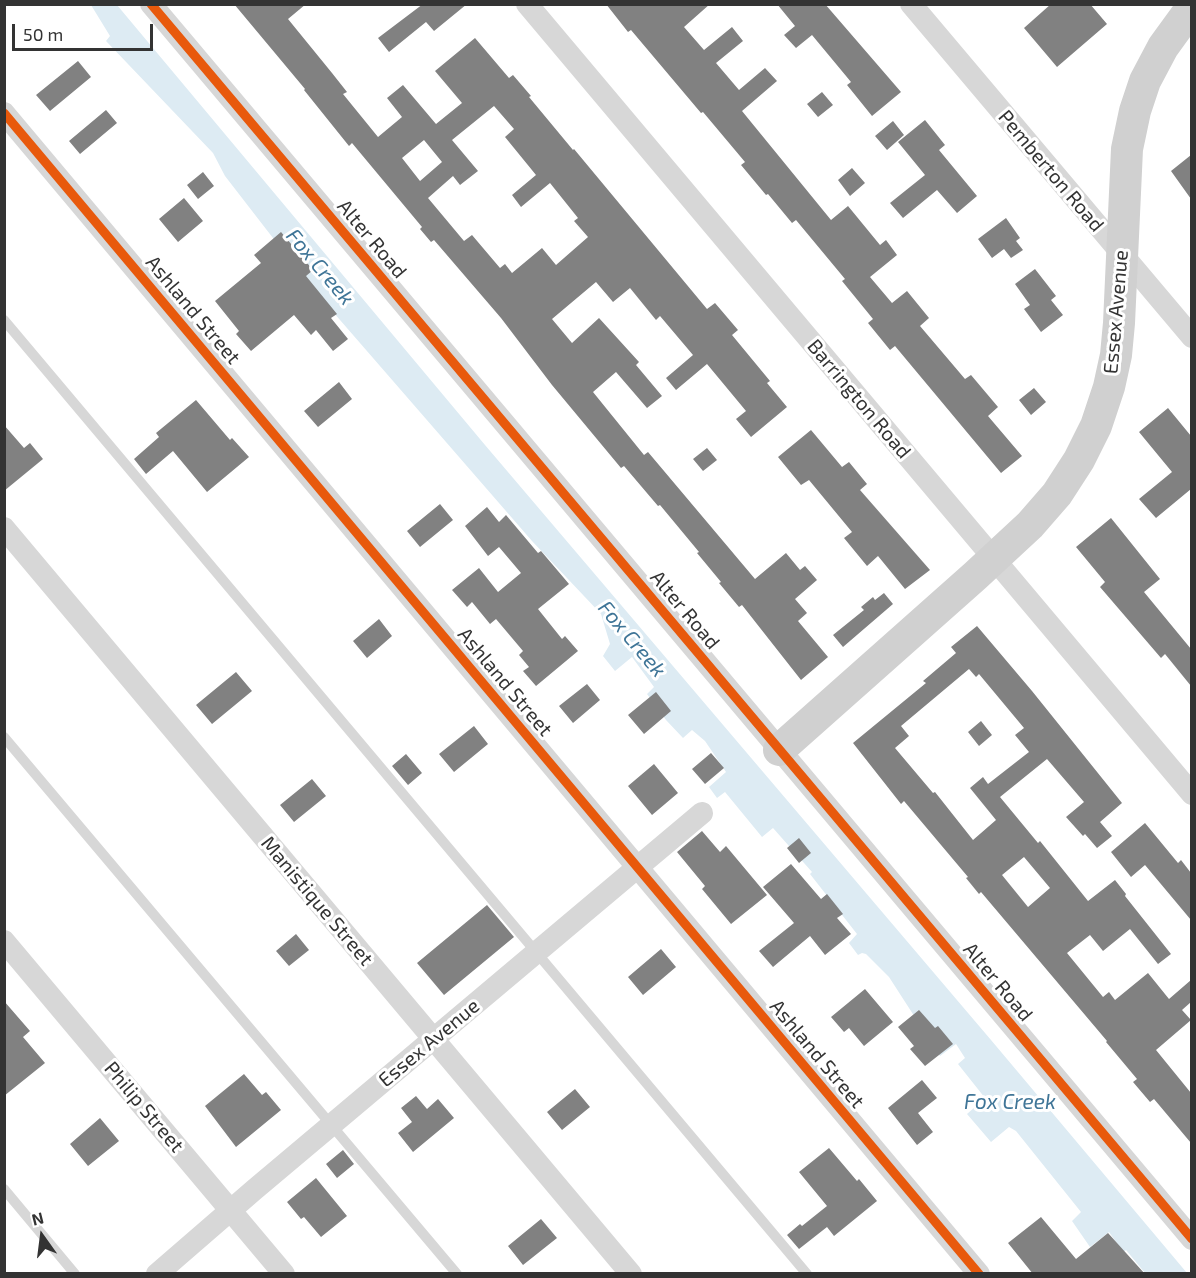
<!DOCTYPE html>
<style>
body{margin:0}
#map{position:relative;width:1196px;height:1278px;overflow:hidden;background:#fff;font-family:"Exo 2",sans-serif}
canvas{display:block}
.frame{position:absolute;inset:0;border:6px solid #333;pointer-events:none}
.north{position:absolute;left:12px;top:1206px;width:60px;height:60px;-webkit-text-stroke:4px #fff;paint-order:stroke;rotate:346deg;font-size:16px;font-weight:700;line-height:24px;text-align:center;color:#333}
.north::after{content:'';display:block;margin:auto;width:21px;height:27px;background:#333;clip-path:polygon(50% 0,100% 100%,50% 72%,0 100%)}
.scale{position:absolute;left:12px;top:24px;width:141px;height:27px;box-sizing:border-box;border:3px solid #333;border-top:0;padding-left:8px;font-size:18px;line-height:21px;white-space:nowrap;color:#333;-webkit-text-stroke:4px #fff;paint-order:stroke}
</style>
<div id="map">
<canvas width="1196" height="1278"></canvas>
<div class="frame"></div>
<div class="north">N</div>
<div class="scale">50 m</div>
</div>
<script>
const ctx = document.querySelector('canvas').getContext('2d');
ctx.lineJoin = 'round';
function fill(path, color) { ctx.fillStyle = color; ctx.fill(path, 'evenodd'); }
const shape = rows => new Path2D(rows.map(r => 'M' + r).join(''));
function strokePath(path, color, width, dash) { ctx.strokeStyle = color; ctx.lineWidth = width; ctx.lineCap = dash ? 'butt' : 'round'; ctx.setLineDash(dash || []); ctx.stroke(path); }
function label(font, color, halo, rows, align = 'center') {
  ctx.font = font + ' "Exo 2",sans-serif'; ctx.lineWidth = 6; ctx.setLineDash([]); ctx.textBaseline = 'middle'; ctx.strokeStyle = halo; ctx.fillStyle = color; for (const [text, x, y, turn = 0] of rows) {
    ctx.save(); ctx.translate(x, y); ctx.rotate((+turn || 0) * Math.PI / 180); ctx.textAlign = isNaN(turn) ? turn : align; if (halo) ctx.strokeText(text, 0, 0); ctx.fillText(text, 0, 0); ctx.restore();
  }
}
const water = shape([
 [91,5,117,5,485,445,991,1040,1187,1273,1145,1273,1126,1250,1103,1268,1121,1249,1109,1232,1090,1247,1072,1221,1081,1212,1016,1131,1009,1127,991,1142,967,1114,985,1098,958,1064,965,1058,956,1044,940,1056,889,977,866,954,862,953,858,955,849,943,857,934,810,874,812,872,773,828,762,837,725,792,717,798,709,787,726,772,705,741,692,730,683,738,666,720,647,694,654,687,632,657,615,671,603,656,610,644,601,614,532,541,307,282,225,176,213,153,106,41,110,36]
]);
const building = shape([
 [234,4,306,4,288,19,332,73,347,92,343,94,378,137,402,117,387,98,403,85,436,124,462,103,435,71,475,38,509,78,513,75,531,96,529,97,573,150,574,149,707,309,715,303,738,330,732,335,770,381,767,383,787,407,751,437,736,419,746,411,707,364,676,390,666,378,693,355,660,316,656,320,630,288,613,302,596,282,552,319,572,343,599,318,639,362,636,365,662,396,647,408,616,372,593,392,644,455,648,452,755,579,786,553,800,570,805,566,817,580,795,599,807,613,798,621,828,657,801,680,742,605,739,607,719,583,721,582,697,553,699,552,660,505,658,506,624,466,621,468,552,385,501,318,434,240,431,242,420,229,422,227,352,143,349,146,304,90,305,89],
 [494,106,514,129,505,137,536,175,512,195,521,207,550,183,578,218,574,221,588,237,556,265,542,248,512,273,505,264,500,268,472,235,464,241,428,198,453,176,460,185,478,171,452,140],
 [424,140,442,162,420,181,402,158],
 [423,4,467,4,434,31,426,22,389,52,378,38],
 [606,4,710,4,684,27,704,50,732,27,743,41,716,63,739,90,765,68,777,81,742,111,831,220,848,206,880,245,886,240,897,255,870,277,892,303,907,291,929,318,920,326,965,379,971,375,998,407,988,416,1022,456,1001,473,895,346,890,350,868,323,873,319,842,281,845,279,796,220,792,223,768,194,766,195,741,165,745,162,703,112,701,113,631,30,628,32],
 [777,4,825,4,901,92,872,116,847,85,851,82,812,35,796,48,784,35,795,26],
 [1051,4,1090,4,1107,24,1057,67,1024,28],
 [78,61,91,77,50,111,36,95],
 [822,92,833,105,818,117,807,104],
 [106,110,117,123,80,154,69,141],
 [925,120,945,145,939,150,977,196,957,213,937,190,903,218,890,203,925,175,898,142],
 [893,121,904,135,887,150,875,136],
 [1191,155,1191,199,1171,171],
 [852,168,865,183,850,196,838,180],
 [203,172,214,186,198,199,187,185],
 [184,198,203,221,178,242,159,219],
 [1006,218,1020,238,1016,241,1023,250,1011,258,1004,249,992,258,978,239],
 [281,232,313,270,306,276,337,314,331,318,348,339,333,351,316,330,311,335,294,315,251,351,236,334,239,331,215,301,261,263,254,255],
 [1035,269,1056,296,1051,300,1063,315,1041,332,1024,309,1030,305,1015,284],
 [339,382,352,399,318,427,304,411],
 [1034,388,1046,402,1031,415,1019,400],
 [196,400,230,440,232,438,249,457,207,492,173,451,146,474,134,459,159,437,156,433],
 [1168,408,1191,436,1191,489,1156,518,1139,499,1172,472,1139,432],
 [4,425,24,448,30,443,43,459,4,491],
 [811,430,842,467,849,462,867,484,860,490,930,570,905,589,878,556,867,566,844,538,852,532,809,480,801,485,778,457],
 [707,448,717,460,703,471,693,459],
 [440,504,453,520,420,547,407,531],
 [487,507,499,522,506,515,538,553,541,551,569,584,538,609,562,639,565,636,578,651,536,686,523,671,529,667,519,655,523,651,496,619,490,624,472,602,467,607,452,590,479,568,498,592,521,573,499,547,488,556,465,526],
 [1111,518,1160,579,1144,592,1191,649,1191,686,1165,654,1161,658,1100,587,1105,582,1076,547],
 [884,593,893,604,843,647,833,635,864,610,861,607,873,597,875,600],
 [379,619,392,636,367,658,353,641],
 [977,626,1032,691,1122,803,1100,822,1112,836,1097,848,1085,834,1083,836,1066,817,1084,802,1047,759,1000,797,1038,843,1040,841,1088,901,1115,880,1126,894,1125,896,1171,954,1158,964,1130,929,1103,951,1090,935,1067,953,1103,997,1109,992,1115,1000,1148,973,1169,999,1191,980,1191,1002,1182,1010,1191,1020,1156,1050,1191,1093,1191,1143,1154,1099,1150,1102,1133,1082,1137,1079,1106,1042,1107,1041,981,892,979,894,966,878,968,877,904,801,901,804,853,743,926,683,923,681,956,653,951,647],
 [969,669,976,677,979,674,1024,728,1015,735,1029,752,988,784,983,777,970,788,996,820,973,840,935,792,933,793,895,748,909,736,901,726],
 [1024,857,1050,888,1028,907,1002,875],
 [236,672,252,691,212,724,196,705],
 [587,684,600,700,573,723,559,706],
 [656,692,671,711,644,734,628,715],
 [981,721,992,735,979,746,968,732],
 [474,726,488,744,454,772,439,754],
 [711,753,724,768,705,784,692,769],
 [406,754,422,773,408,785,392,766],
 [654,764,678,793,652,815,628,786],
 [312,779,326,796,294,822,280,805],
 [1145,823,1178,863,1181,860,1191,873,1191,920,1145,865,1131,877,1111,852],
 [702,831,720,852,726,846,767,895,731,924,702,889,705,886,677,852],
 [799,838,811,853,799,863,787,848],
 [791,864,821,899,827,894,843,914,837,918,851,934,825,955,810,936,773,967,759,951,794,923,763,887],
 [487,905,514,937,444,995,417,963],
 [296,934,309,950,289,966,276,951],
 [661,949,676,967,643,995,628,977],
 [865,989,893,1022,864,1046,849,1028,844,1032,831,1017],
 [4,1001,30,1031,23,1037,45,1063,4,1096],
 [919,1010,935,1028,938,1026,953,1044,925,1066,910,1049,914,1046,898,1027],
 [244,1074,262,1095,266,1092,281,1110,236,1147,205,1106],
 [922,1080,937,1098,918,1113,933,1132,917,1145,888,1108],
 [575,1089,590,1107,562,1130,547,1112],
 [416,1096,427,1109,438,1099,454,1118,413,1152,398,1133,412,1122,401,1108],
 [100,1118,119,1141,88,1166,70,1144],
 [829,1148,857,1181,859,1179,877,1201,834,1236,827,1227,799,1249,787,1235,800,1224,802,1226,827,1206,799,1172],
 [343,1150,354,1164,337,1178,326,1164],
 [316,1178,347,1216,321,1237,304,1217,301,1219,287,1202],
 [1041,1217,1076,1259,1108,1233,1145,1274,1033,1274,1008,1243],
 [541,1219,557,1238,523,1265,508,1246]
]);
const lane = shape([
 [4,320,807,1274],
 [4,737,457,1274],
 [4,1189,75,1274]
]);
const street = shape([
 [151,4,1192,1239],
 [527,4,1192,794],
 [911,4,1192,337],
 [4,113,979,1274],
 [4,528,631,1274],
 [4,941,284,1274],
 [157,1274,254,1190,702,813]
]);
const secondary = shape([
 [779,750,975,576,1030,525,1057,494,1079,460,1096,426,1109,387,1116,355,1119,323,1127,149,1135,111,1145,81,1163,47,1192,7]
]);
const cycleway = shape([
 [151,4,1192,1239],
 [4,113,979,1274]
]);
const streetNames = [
 ["Pemberton Road",1051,171,50],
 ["Alter Road",372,239,50],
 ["Ashland Street",193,310,50],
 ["Essex Avenue",1116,312,-85],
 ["Barrington Road",859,399,50],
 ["Alter Road",685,610,50],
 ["Ashland Street",505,682,50],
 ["Manistique Street",317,901,50],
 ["Alter Road",998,982,50],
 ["Essex Avenue",429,1043,-40],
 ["Ashland Street",817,1054,50],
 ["Philip Street",144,1107,50]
];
const waterNames = [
 ["Fox Creek",320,267,50],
 ["Fox Creek",632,639,50],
 ["Fox Creek",1010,1102]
];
fill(water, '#ddebf3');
fill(building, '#818181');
strokePath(lane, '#d7d7d7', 10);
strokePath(street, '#d7d7d7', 22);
strokePath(secondary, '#d0d0d0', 32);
strokePath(cycleway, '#e8590c', 9);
label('20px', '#333', '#fff', streetNames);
label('italic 21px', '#3f7597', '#fff', waterNames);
</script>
